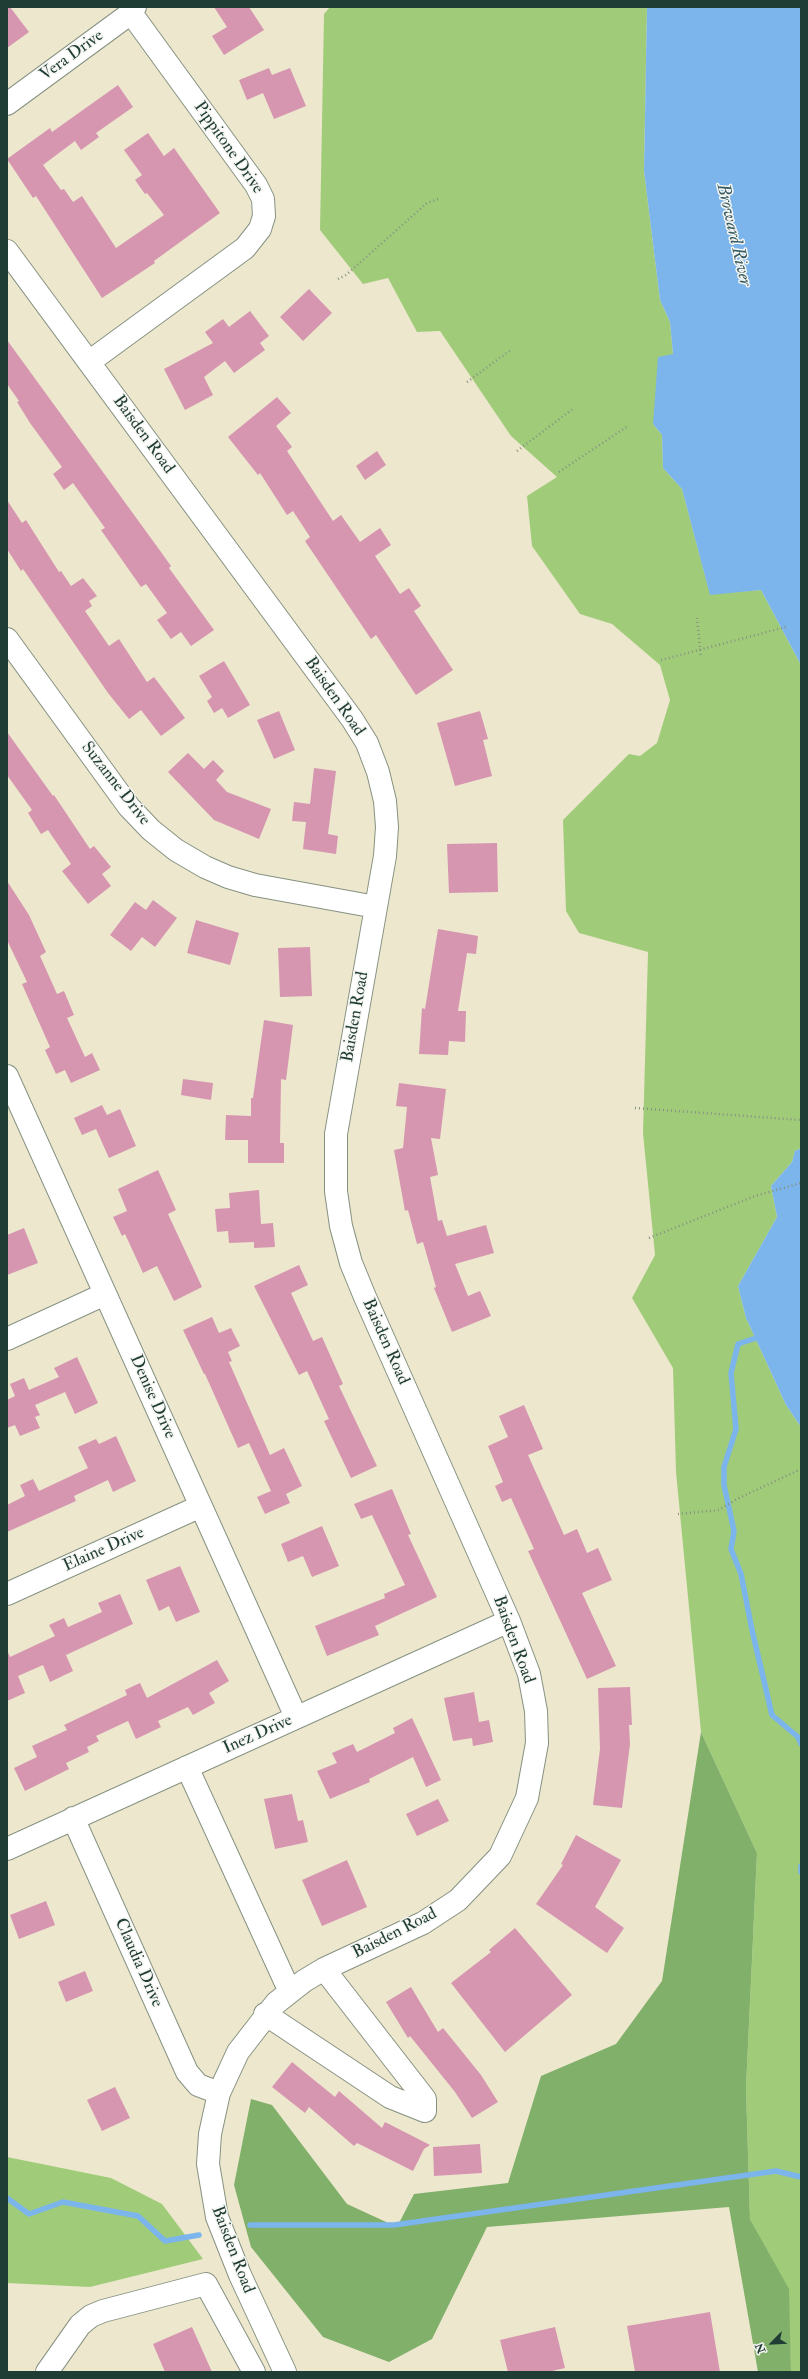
<!DOCTYPE html>
<style>
body{margin:0}
#map{position:relative;width:808px;height:2379px;overflow:hidden;background:#ede7ce;font-family:"IM FELL Double Pica",serif}
canvas{display:block}
.frame{position:absolute;inset:0;border:8px solid #1f3d34;pointer-events:none}
.north{position:absolute;left:752px;top:2323px;width:40px;height:40px;-webkit-text-stroke:3px #f6f6f2;paint-order:stroke;rotate:246deg;font-size:11px;font-weight:700;line-height:16px;text-align:center;color:#1f3d34}
.north::after{content:'';display:block;margin:auto;width:14px;height:18px;background:#1f3d34;clip-path:polygon(50% 0,100% 100%,50% 72%,0 100%)}
</style>
<div id="map">
<canvas width="808" height="2379"></canvas>
<div class="frame"></div>
<div class="north">N</div>
</div>
<script>
const ctx = document.querySelector('canvas').getContext('2d');
ctx.lineJoin = 'round';
function fill(path, color) { ctx.fillStyle = color; ctx.fill(path, 'evenodd'); }
const shape = rows => new Path2D(rows.map(r => 'M' + r).join(''));
function strokePath(path, color, width, dash) { ctx.strokeStyle = color; ctx.lineWidth = width; ctx.lineCap = dash ? 'butt' : 'round'; ctx.setLineDash(dash || []); ctx.stroke(path); }
function label(font, color, halo, rows, align = 'center') {
  ctx.font = font + ' "IM FELL Double Pica",serif'; ctx.lineWidth = 3; ctx.setLineDash([]); ctx.textBaseline = 'middle'; ctx.strokeStyle = halo; ctx.fillStyle = color; for (const [text, x, y, turn = 0] of rows) {
    ctx.save(); ctx.translate(x, y); ctx.rotate((+turn || 0) * Math.PI / 180); ctx.textAlign = isNaN(turn) ? turn : align; if (halo) ctx.strokeText(text, 0, 0); ctx.fillText(text, 0, 0); ctx.restore();
  }
}
const green = shape([
 [330,7,647,7,644,171,660,300,670,322,673,354,653,424,662,435,663,468,682,489,710,594,761,590,801,665,801,1148,795,1151,792,1162,771,1186,777,1217,738,1286,746,1318,786,1405,801,1427,801,2372,791,2372,788,2289,750,2219,746,2088,757,1853,701,1732,676,1472,673,1368,632,1298,655,1255,643,1133,648,952,579,933,566,911,563,820,629,754,640,756,657,743,670,700,660,665,612,624,580,614,532,546,527,496,557,477,511,436,440,331,417,332,388,278,363,284,320,230,324,14],
 [7,2157,111,2178,162,2204,203,2259,90,2287,7,2283]
]);
const forest = shape([
 [701,1732,757,1853,746,2088,750,2219,789,2289,791,2372,758,2372,729,2207,487,2227,432,2339,389,2362,323,2337,251,2247,234,2185,251,2099,272,2105,347,2204,397,2227,414,2194,508,2183,541,2076,616,2044,662,1981]
]);
const water = shape([
 [647,7,801,7,801,665,761,590,710,595,682,489,663,468,662,435,653,424,658,357,673,354,670,322,660,300,644,171],
 [801,1148,801,1427,786,1405,746,1318,738,1286,777,1217,771,1186,792,1162,795,1151]
]);
const stream = shape([
 [762,1336,738,1344,731,1373,736,1429,724,1467,724,1485,734,1531,731,1549,741,1574,752,1630,772,1715,798,1737,801,1744],
 [801,1866,801,1872],
 [7,2198,29,2214,63,2202,138,2216,165,2241,199,2235],
 [250,2225,394,2225,776,2171,801,2177]
]);
const building = shape([
 [7,7,10,7,29,32,7,48],
 [214,7,249,7,264,30,224,55,212,36,227,27],
 [269,68,272,75,290,68,306,106,274,119,263,93,247,100,239,80],
 [118,85,133,107,96,133,99,137,81,150,75,141,43,165,61,190,64,189,73,202,82,196,116,248,164,215,147,193,145,194,135,180,142,175,124,150,148,133,164,156,174,148,220,213,154,261,155,263,102,298,36,196,33,198,7,159,50,128,52,132],
 [309,289,332,313,303,341,280,317],
 [250,311,269,336,260,343,265,350,234,373,225,361,204,377,213,395,185,410,164,369,213,343,205,332,223,319,229,327],
 [7,340,161,552,171,566,169,568,214,630,191,646,181,632,171,639,157,620,167,613,146,584,141,587,101,530,105,528,73,483,64,490,53,474,62,467,30,423,17,402,19,401,7,384],
 [277,397,291,413,276,426,292,447,287,451,333,521,341,515,360,542,380,528,391,545,375,556,400,594,409,588,421,606,414,611,453,670,416,695,376,635,371,639,305,541,310,537,293,511,287,515,260,473,258,475,228,437],
 [377,451,386,465,365,480,356,466],
 [7,500,22,523,26,520,59,572,61,571,71,586,83,578,97,596,89,601,92,606,85,611,109,646,119,639,147,682,154,677,185,718,161,736,141,710,129,719,108,693,23,569,21,571,7,549],
 [224,661,250,705,228,718,222,708,214,713,207,701,212,697,199,676],
 [279,711,295,750,274,759,257,720],
 [480,711,488,739,483,740,492,776,455,786,437,723],
 [7,732,53,796,54,795,90,849,94,846,111,867,102,874,111,886,88,904,62,871,71,864,48,830,41,834,28,813,32,810,7,775],
 [188,753,204,769,213,760,224,771,216,780,227,792,271,809,259,839,214,820,168,772],
 [314,768,336,771,328,834,338,836,336,854,303,849,306,822,292,821,294,802,310,804],
 [497,843,498,892,449,893,447,844],
 [7,881,29,915,46,952,40,956,57,994,64,991,74,1015,67,1018,85,1057,92,1053,100,1070,71,1083,65,1070,56,1074,45,1050,50,1047,22,984,27,982,7,940],
 [153,900,177,918,155,947,142,937,131,951,110,935,135,902,146,910],
 [196,920,239,933,230,965,187,953],
 [438,929,478,936,476,954,467,953,458,1011,466,1011,465,1042,449,1041,448,1055,419,1054,422,1008,425,1009],
 [310,947,312,996,280,997,278,948],
 [264,1020,293,1025,286,1080,281,1079,280,1143,284,1143,284,1163,248,1163,248,1140,225,1140,226,1115,251,1116,251,1098,253,1098],
 [183,1079,213,1083,211,1100,181,1095],
 [399,1083,446,1089,440,1139,431,1138,438,1175,430,1177,438,1221,442,1220,447,1236,486,1225,494,1253,455,1264,468,1296,480,1291,491,1316,452,1332,434,1288,436,1287,423,1242,417,1244,408,1210,405,1211,394,1150,403,1148,407,1107,396,1106],
 [102,1105,107,1115,120,1109,136,1146,109,1158,96,1129,82,1135,74,1118],
 [158,1170,176,1210,168,1214,202,1287,174,1301,157,1266,143,1273,125,1234,122,1236,113,1217,127,1211,118,1189],
 [259,1190,261,1224,273,1223,275,1247,254,1248,254,1242,229,1243,228,1231,217,1232,215,1209,230,1208,229,1193],
 [24,1228,38,1263,7,1275,7,1235],
 [299,1265,308,1285,291,1293,313,1341,322,1337,343,1384,339,1386,377,1466,351,1478,324,1421,329,1419,307,1371,299,1375,254,1286],
 [212,1317,219,1333,231,1328,240,1346,228,1352,232,1361,229,1362,270,1455,284,1448,302,1486,286,1494,290,1503,265,1514,257,1497,271,1491,249,1443,238,1448,205,1374,204,1374,183,1330],
 [77,1357,98,1403,75,1414,65,1392,35,1405,40,1415,35,1417,40,1428,20,1436,15,1425,7,1428,7,1400,15,1396,10,1384,24,1378,29,1390,59,1377,54,1368],
 [524,1405,543,1449,528,1455,564,1535,577,1529,587,1553,598,1548,612,1580,582,1593,616,1666,587,1679,528,1551,534,1549,511,1498,502,1502,495,1486,503,1482,488,1446,508,1437,499,1416],
 [116,1436,136,1481,113,1492,108,1480,74,1496,76,1501,7,1532,7,1505,25,1496,20,1485,33,1479,39,1491,88,1468,78,1447,96,1439,99,1444],
 [392,1489,411,1534,408,1535,437,1597,375,1626,379,1635,327,1656,315,1626,385,1598,384,1594,405,1585,372,1515,361,1519,354,1504],
 [322,1526,339,1566,312,1577,303,1556,288,1562,281,1544],
 [180,1566,200,1612,176,1622,169,1606,159,1611,146,1580],
 [120,1594,133,1624,66,1655,73,1671,50,1682,43,1665,18,1676,25,1693,7,1701,7,1650,10,1657,55,1636,49,1625,64,1618,68,1627,102,1612,98,1603],
 [217,1660,229,1681,209,1693,215,1703,193,1715,188,1707,158,1721,161,1727,136,1739,128,1721,96,1736,99,1741,87,1747,89,1752,66,1763,69,1769,25,1791,14,1768,37,1757,32,1746,67,1730,64,1725,127,1695,125,1690,140,1683,147,1698],
 [630,1687,632,1725,629,1725,630,1744,622,1808,593,1805,600,1749,598,1688],
 [474,1692,479,1722,489,1720,493,1742,473,1746,472,1738,453,1741,444,1698],
 [412,1718,441,1780,426,1787,413,1757,369,1779,370,1782,330,1799,317,1771,337,1763,332,1753,353,1744,357,1752,395,1733,393,1728],
 [292,1794,298,1821,303,1820,308,1842,275,1849,264,1799],
 [438,1799,449,1821,417,1836,406,1814],
 [576,1835,621,1860,595,1907,624,1928,607,1953,536,1904,563,1865,561,1864],
 [347,1860,367,1907,322,1926,302,1880],
 [46,1901,55,1925,19,1939,10,1915],
 [515,1928,572,1995,505,2052,451,1983,491,1952,489,1950],
 [85,1971,93,1991,66,2002,58,1982],
 [411,1987,438,2032,443,2028,481,2075,498,2102,472,2118,455,2092,410,2036,408,2038,386,2002],
 [292,2062,335,2097,339,2091,382,2128,385,2122,430,2145,424,2149,413,2171,357,2143,354,2146,309,2107,305,2113,272,2087],
 [115,2087,130,2118,102,2131,87,2100],
 [480,2144,482,2173,434,2176,433,2147],
 [710,2312,720,2372,635,2372,627,2326],
 [192,2327,212,2372,165,2372,153,2344],
 [555,2327,565,2368,548,2372,508,2372,500,2340]
]);
const path = shape([
 [338,279,346,275,427,203,438,199],
 [467,382,512,349],
 [517,451,574,408],
 [559,472,628,426],
 [697,618,701,658],
 [661,660,786,627],
 [635,1108,801,1120],
 [649,1238,755,1196,801,1183],
 [678,1514,719,1510,737,1499,801,1469]
]);
const minor = shape([
 [7,104,131,13,135,7],
 [7,251,352,719,367,743,378,772,385,801,387,827,385,856,336,1134,336,1191,341,1226,351,1263,365,1297,509,1621,529,1674,536,1711,537,1743,527,1798,500,1856,458,1900,423,1923,324,1969,304,1981,276,2003,238,2052,219,2093,210,2134,208,2164,217,2217,240,2275,285,2372],
 [89,362,245,248,260,229,264,216,263,199,256,185,131,13],
 [7,639,129,807,151,830,176,850,205,867,228,877,255,885,376,907],
 [7,1076,296,1717],
 [7,1339,105,1294],
 [7,1594,201,1506],
 [187,1767,290,1992],
 [73,1818,187,2072,198,2085,219,2093],
 [7,1849,509,1621],
 [265,2014,390,2097,425,2111,425,2099,324,1969],
 [47,2372,80,2325,91,2316,103,2311,206,2284,254,2372]
]);
const streetNames = [
 ["Vera Drive",72,56,-36],
 ["Pippitone Drive",228,148,55],
 ["Baisden Road",143,435,54],
 ["Baisden Road",334,697,55],
 ["Suzanne Drive",115,784,52],
 ["Baisden Road",356,1017,-80],
 ["Baisden Road",385,1342,66],
 ["Denise Drive",152,1397,66],
 ["Elaine Drive",104,1550,-24],
 ["Baisden Road",513,1640,70],
 ["Inez Drive",258,1735,-24],
 ["Baisden Road",395,1934,-27],
 ["Claudia Drive",138,1963,66],
 ["Baisden Road",232,2250,69]
];
const waterNames = [
 ["Broward River",733,235,77]
];
fill(green, '#a0cc7a');
fill(forest, '#80b06a');
fill(water, '#7cb4ec');
strokePath(stream, '#7cb4ec', 5.5);
fill(building, '#d696b0');
strokePath(minor, '#869281', 24);
strokePath(path, '#869281', 2.5, [1, 3]);
strokePath(minor, '#fff', 22);
label('17px', '#1f3d34', '#f6f6f2', streetNames);
label('italic 18px', '#365b62', '#f6f6f2', waterNames);
</script>
